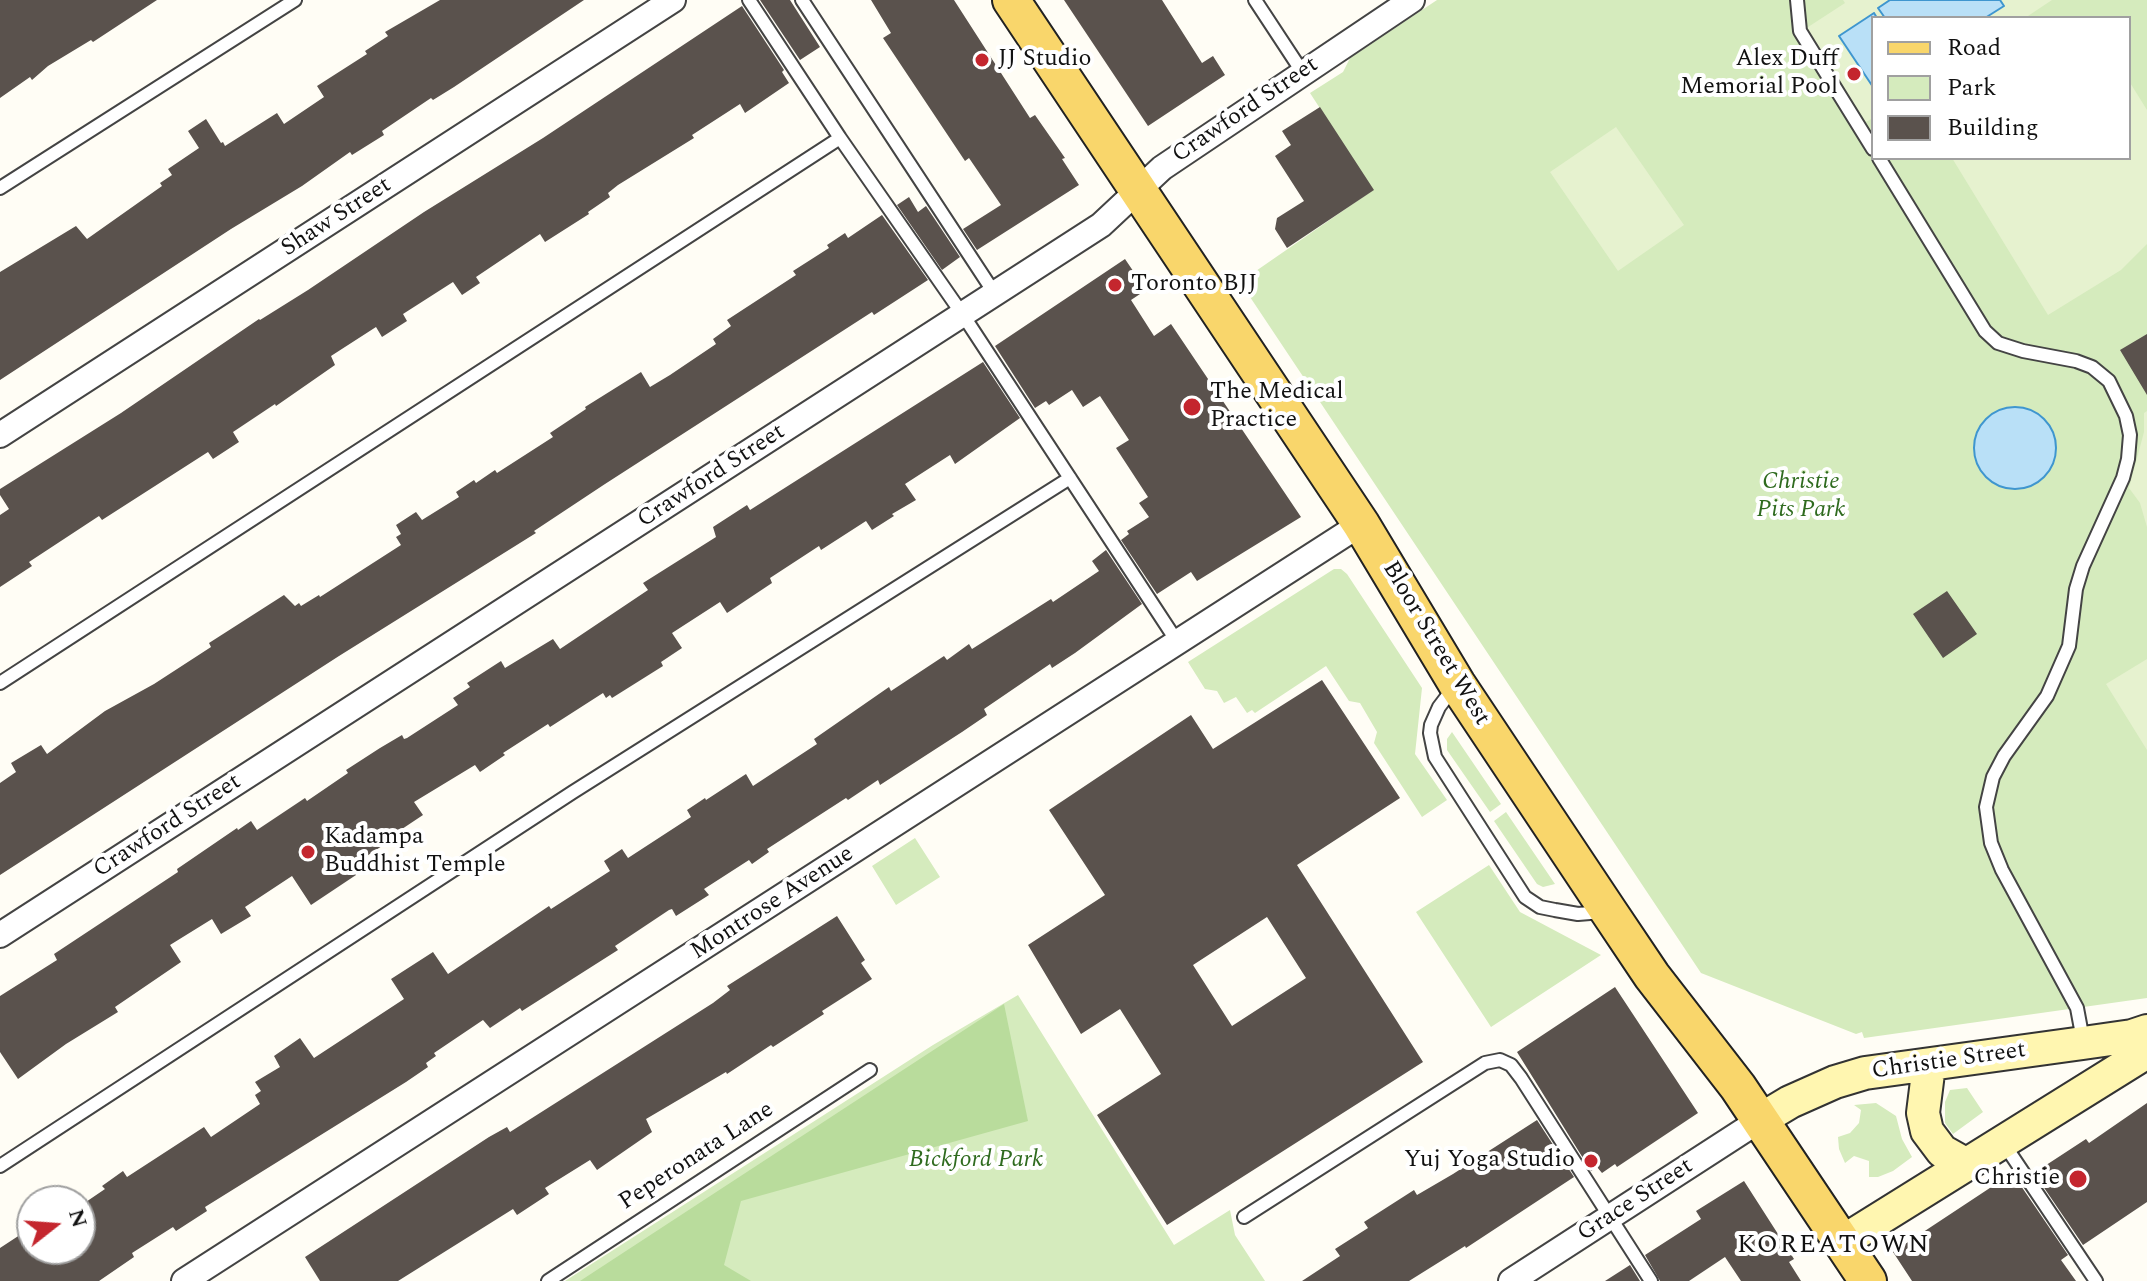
<!DOCTYPE html>
<style>
body{margin:0}
#map{position:relative;width:2147px;height:1281px;overflow:hidden;background:#fffdf5;font-family:Spectral,serif}
canvas{display:block}
.legend{position:absolute;left:1871px;top:16px;width:260px;height:144px;box-sizing:border-box;background:#fff;border:2px solid #a0a0a0;margin:0;padding:10px 14px;list-style:none;font-size:24px;color:#111}
.legend li{display:flex;align-items:center;gap:16px;height:40px}
.legend b{width:40px;border:2px solid #a0a0a0}
.north{position:absolute;left:16px;top:1185px;width:80px;height:80px;box-sizing:border-box;background:#fff;border:2px solid #a0a0a0;border-radius:50%;rotate:73deg;font-size:22px;font-weight:700;line-height:32px;text-align:center;color:#111}
.north::after{content:'';display:block;margin:auto;width:28px;height:36px;background:#c4262e;clip-path:polygon(50% 0,100% 100%,50% 72%,0 100%)}
</style>
<div id="map">
<canvas width="2147" height="1281"></canvas>
<ul class="legend">
<li><b style="height:10px;background:#f9d66b"></b>Road</li>
<li><b style="height:22px;background:#d5ebbd"></b>Park</li>
<li><b style="height:22px;background:#5a524d"></b>Building</li>
</ul>
<div class="north">N</div>
</div>
<script>
const ctx = document.querySelector('canvas').getContext('2d');
ctx.lineJoin = 'round';
function fill(path, color) { ctx.fillStyle = color; ctx.fill(path, 'evenodd'); }
const shape = rows => new Path2D(rows.map(r => 'M' + r).join(''));
function strokePath(path, color, width, dash) { ctx.strokeStyle = color; ctx.lineWidth = width; ctx.lineCap = dash ? 'butt' : 'round'; ctx.setLineDash(dash || []); ctx.stroke(path); }
function label(font, color, halo, rows, align = 'center') {
  ctx.font = font + ' Spectral,serif'; ctx.lineWidth = 8; ctx.setLineDash([]); ctx.textBaseline = 'middle'; ctx.strokeStyle = halo; ctx.fillStyle = color; for (const [text, x, y, turn = 0] of rows) {
    ctx.save(); ctx.translate(x, y); ctx.rotate((+turn || 0) * Math.PI / 180); ctx.textAlign = isNaN(turn) ? turn : align; if (halo) ctx.strokeText(text, 0, 0); ctx.fillText(text, 0, 0); ctx.restore();
  }
}
const green = shape([
 [1437,0,2147,0,2147,998,1864,1038,1862,1032,1856,1034,1701,973,1240,282,1373,190,1310,93,1343,72,1350,58],
 [1873,18,2129,18,2129,158,1873,158],
 [1334,569,1341,569,1347,574,1422,688,1415,754,1447,800,1422,817,1374,743,1377,732,1360,703,1349,701,1326,666,1255,713,1252,710,1247,713,1236,697,1224,703,1217,691,1205,689,1188,662],
 [1452,732,1501,804,1490,812,1447,750,1447,739],
 [1506,812,1555,884,1543,887,1537,884,1494,821],
 [915,838,940,877,896,905,872,866],
 [1489,865,1520,912,1601,955,1491,1027,1416,912],
 [1018,995,1174,1245,1230,1210,1235,1235,1265,1281,565,1281,933,1045],
 [1967,1088,1983,1112,1953,1134,1945,1123,1945,1102,1950,1090],
 [1876,1103,1896,1116,1902,1139,1912,1157,1893,1171,1878,1177,1869,1177,1869,1161,1854,1156,1845,1163,1839,1149,1838,1137,1850,1133,1859,1123,1861,1110,1854,1105]
]);
const forest = shape([
 [1004,1004,1028,1121,741,1201,724,1265,751,1281,580,1281]
]);
const pitch = shape([
 [1843,0,2052,0,2025,18,1873,18,1873,118,1866,122,1805,29,1845,3],
 [2129,81,2147,110,2147,244,2121,270,2048,315,1952,158,2129,158],
 [1616,127,1684,225,1618,271,1550,172],
 [2147,411,2147,527,2140,503,2129,488,2144,432,2144,413],
 [2147,659,2147,750,2106,684]
]);
const water = shape([
 [1890,0,2000,0,2004,6,1985,18,1885,18,1878,8,1890,0],
 [1874,13,1877,18,1873,18,1873,87,1839,36,1874,13],
 '1974 448a41 41 0 1 1 82 0a41 41 0 1 1-82 0Z'
]);
const building = shape([
 [0,0,157,0,93,42,91,40,48,66,32,80,30,77,0,98],
 [440,0,584,0,454,87,433,100,431,98,382,131,384,135,352,155,350,152,302,186,231,229,0,380,0,272,76,226,87,239,162,186,160,183,172,175,168,169,199,148,188,131,206,119,221,143,223,142,225,146,277,113,284,124,324,97,317,86,367,54,365,51,388,36,385,32],
 [760,0,790,0,820,47,800,60],
 [871,0,954,0,1030,118,1035,115,1065,158,1062,159,1079,185,977,250,963,229,1001,205,969,158,965,161,883,38,891,33],
 [1064,0,1162,0,1202,63,1213,56,1225,75,1148,126],
 [742,6,784,70,782,72,789,83,745,113,740,104,692,135,694,138,618,185,608,193,610,197,588,212,589,214,545,242,540,234,476,277,480,283,462,295,453,282,403,314,407,321,382,337,376,327,331,356,335,365,276,406,275,404,233,432,239,442,213,459,208,452,102,520,99,516,29,562,32,566,0,587,0,515,9,509,0,495,0,489,121,413,259,319,260,320,308,290,424,212,543,138],
 [1320,107,1374,190,1287,248,1275,229,1277,218,1304,201,1275,156,1291,145,1282,131],
 [909,197,918,212,926,206,960,257,942,270,897,205],
 [882,215,928,280,874,315,872,312,605,484,534,531,536,533,339,656,0,875,0,783,16,772,11,763,41,745,47,754,105,711,154,684,211,647,209,643,284,595,295,606,299,603,301,606,319,595,320,597,401,545,396,537,401,534,396,525,416,512,422,520,459,497,456,492,474,480,476,483,495,470,497,473,553,437,550,433,586,409,585,407,641,372,650,387,670,375,716,344,713,339,731,326,727,320,796,275,793,271,829,248,827,245,845,233,848,238],
 [1125,259,1146,290,1131,300,1154,336,1171,324,1301,517,1197,581,1191,572,1157,594,1121,540,1129,534,1127,531,1149,517,1139,503,1148,497,1116,448,1129,440,1100,396,1083,407,1072,390,1049,405,1046,401,1035,408,995,346],
 [2147,334,2147,395,2120,350],
 [983,362,1020,418,955,464,950,455,905,484,916,500,892,514,894,516,872,530,866,521,821,550,819,546,770,578,772,583,727,613,720,602,672,633,682,648,661,662,663,666,612,698,610,695,606,698,603,693,550,727,548,724,503,753,505,755,483,770,480,772,475,765,414,802,423,815,381,843,382,846,350,867,356,875,311,905,292,876,245,907,251,916,221,934,212,919,170,945,181,962,115,1007,118,1012,66,1044,18,1079,0,1052,0,996,57,960,54,954,178,872,177,869,237,828,238,830,251,821,257,830,305,798,307,801,348,773,346,770,380,748,402,735,404,739,407,738,458,705,453,698,470,687,467,683,501,661,505,668,553,639,560,649,648,590,643,583,716,537,713,527,747,505,750,510],
 [1106,550,1142,604,1075,653,1052,668,1050,664,984,709,987,715,962,732,880,785,878,780,848,800,846,798,767,849,769,852,752,864,749,860,704,889,709,895,676,916,672,909,669,910,615,946,618,950,522,1011,520,1008,490,1028,483,1020,434,1053,436,1056,426,1063,428,1067,406,1082,205,1207,207,1211,176,1231,173,1227,132,1253,134,1257,99,1281,0,1281,0,1248,32,1227,32,1249,80,1249,80,1206,105,1189,102,1186,123,1171,127,1177,204,1127,211,1137,260,1104,255,1095,261,1091,255,1082,280,1067,274,1056,300,1038,314,1058,404,999,391,979,433,952,448,974,549,906,551,909,610,871,604,861,622,849,628,858,691,817,687,810,705,798,706,800,746,774,753,786,817,744,814,739,889,687,891,691,944,656,947,660,969,644,972,649,1051,599,1053,602,1099,571,1092,561],
 [1947,591,1977,634,1943,658,1913,614],
 [1322,680,1400,798,1297,865,1423,1062,1167,1225,1097,1115,1161,1074,1120,1009,1081,1034,1028,945,1105,895,1049,810,1191,715,1213,749],
 [1267,917,1306,978,1232,1026,1193,965],
 [837,916,865,960,861,963,872,979,822,1011,824,1014,773,1047,771,1045,727,1074,726,1072,646,1119,652,1132,597,1170,590,1160,545,1188,549,1194,517,1215,513,1209,398,1281,320,1281,305,1257,489,1137,507,1127,510,1132,713,1003,730,990,727,986],
 [1615,987,1698,1113,1617,1167,1615,1164,1602,1173,1597,1167,1591,1171,1517,1052],
 [2147,1103,2147,1202,2083,1245,2034,1173,2086,1139,2089,1143],
 [1537,1120,1574,1177,1466,1248,1465,1246,1409,1281,1302,1281,1340,1256,1335,1249,1368,1228,1364,1222,1414,1190,1417,1195,1453,1174],
 [2008,1176,2015,1186,2019,1183,2068,1255,2061,1260,2076,1281,1912,1281,1893,1252],
 [1744,1181,1794,1259,1789,1262,1801,1281,1741,1281,1725,1257,1689,1281,1660,1281,1645,1255,1701,1219,1696,1211],
 [1630,1265,1640,1281,1605,1281]
]);
const lane = shape([
 [749,0,840,138,963,315,1178,643],
 [802,0,995,294],
 [1255,0,1303,73],
 [1797,0,1800,31,1873,149],
 [1879,158,1985,331,1998,343,2023,351,2076,361,2092,367,2109,381,2126,416,2130,435,2128,459,2123,478,2083,566,2076,589,2069,646,2047,696,2004,756,1993,777,1986,807,1991,843,2002,870,2077,1008,2083,1040],
 [0,188,295,0],
 [0,683,840,138],
 [1455,686,1439,707,1431,725,1430,733,1435,757,1525,897,1540,907,1555,910,1578,914,1602,912],
 [2004,1144,2096,1281],
 [0,1166,573,792,1070,478],
 [1244,1217,1485,1063,1500,1060,1511,1065,1521,1078,1651,1281],
 [548,1281,870,1070]
]);
const street = shape([
 [0,435,673,0],
 [0,935,1101,225,1162,168,1412,0],
 [184,1281,1361,524],
 [1511,1281,1760,1120]
]);
const secondary = shape([
 [1929,1065,1923,1113,1927,1131,1942,1151,1965,1164],
 [1760,1120,1790,1102,1835,1082,1865,1073,2083,1043,2132,1036,2147,1031],
 [1842,1242,2147,1052]
]);
const primary = shape([
 [1011,0,1361,524,1457,684,1609,912,1652,976,1738,1087,1868,1281]
]);
const markers = [
 [982,60,8,"#c4262e"],
 [1854,74,8,"#c4262e"],
 [1115,285,8,"#c4262e"],
 [1192,407,10,"#c4262e"],
 [308,852,8,"#c4262e"],
 [1591,1161,8,"#c4262e"],
 [2078,1179,10,"#c4262e"]
];
const poiNames = [
 ["JJ Studio",998,60],
 ["Alex Duff",1838,60,"right"],
 ["Memorial Pool",1838,88,"right"],
 ["Toronto BJJ",1131,285],
 ["The Medical",1210,393],
 ["Practice",1210,421],
 ["Kadampa",324,838],
 ["Buddhist Temple",324,866],
 ["Yuj Yoga Studio",1575,1161,"right"],
 ["Christie",2060,1179,"right"]
];
const streetNames = [
 ["Crawford Street",1246,111,-34],
 ["Shaw Street",337,218,-33],
 ["Crawford Street",712,477,-33],
 ["Bloor Street West",1435,644,59],
 ["Crawford Street",168,827,-33],
 ["Montrose Avenue",773,904,-33],
 ["Christie Street",1949,1062,-8],
 ["Peperonata Lane",697,1157,-33],
 ["Grace Street",1636,1201,-33]
];
const parkNames = [
 ["Christie",1801,483],
 ["Pits Park",1801,511],
 ["Bickford Park",976,1161]
];
const neighbourhoodNames = [
 ["KOREATOWN",1834,1247]
];
fill(green, '#d5ebbd');
fill(forest, '#b9dc9c');
fill(pitch, '#e6f2cf');
fill(water, '#b9e0f7');
strokePath(water, '#3f96cf', 2);
fill(building, '#5a524d');
strokePath(lane, '#444', 16);
strokePath(street, '#444', 28);
strokePath(secondary, '#333', 36);
strokePath(primary, '#222', 40);
strokePath(lane, '#fff', 12);
strokePath(street, '#fff', 24);
strokePath(secondary, '#fff6b0', 32);
strokePath(primary, '#f9d66b', 36);
for (const [x, y, r, color] of markers) { const dot = new Path2D(); dot.arc(x, y, r, 0, 2 * Math.PI); ctx.fillStyle = color; ctx.fill(dot); strokePath(dot, '#fff', 3); }
label('24px', '#111', '#fff', poiNames, 'left');
label('24px', '#111', '#fff', streetNames);
label('italic 24px', '#2f6b1f', '#fff', parkNames);
ctx.letterSpacing = '2px';
label('26px', '#111', '#fff', neighbourhoodNames);
ctx.letterSpacing = '0px';
</script>
